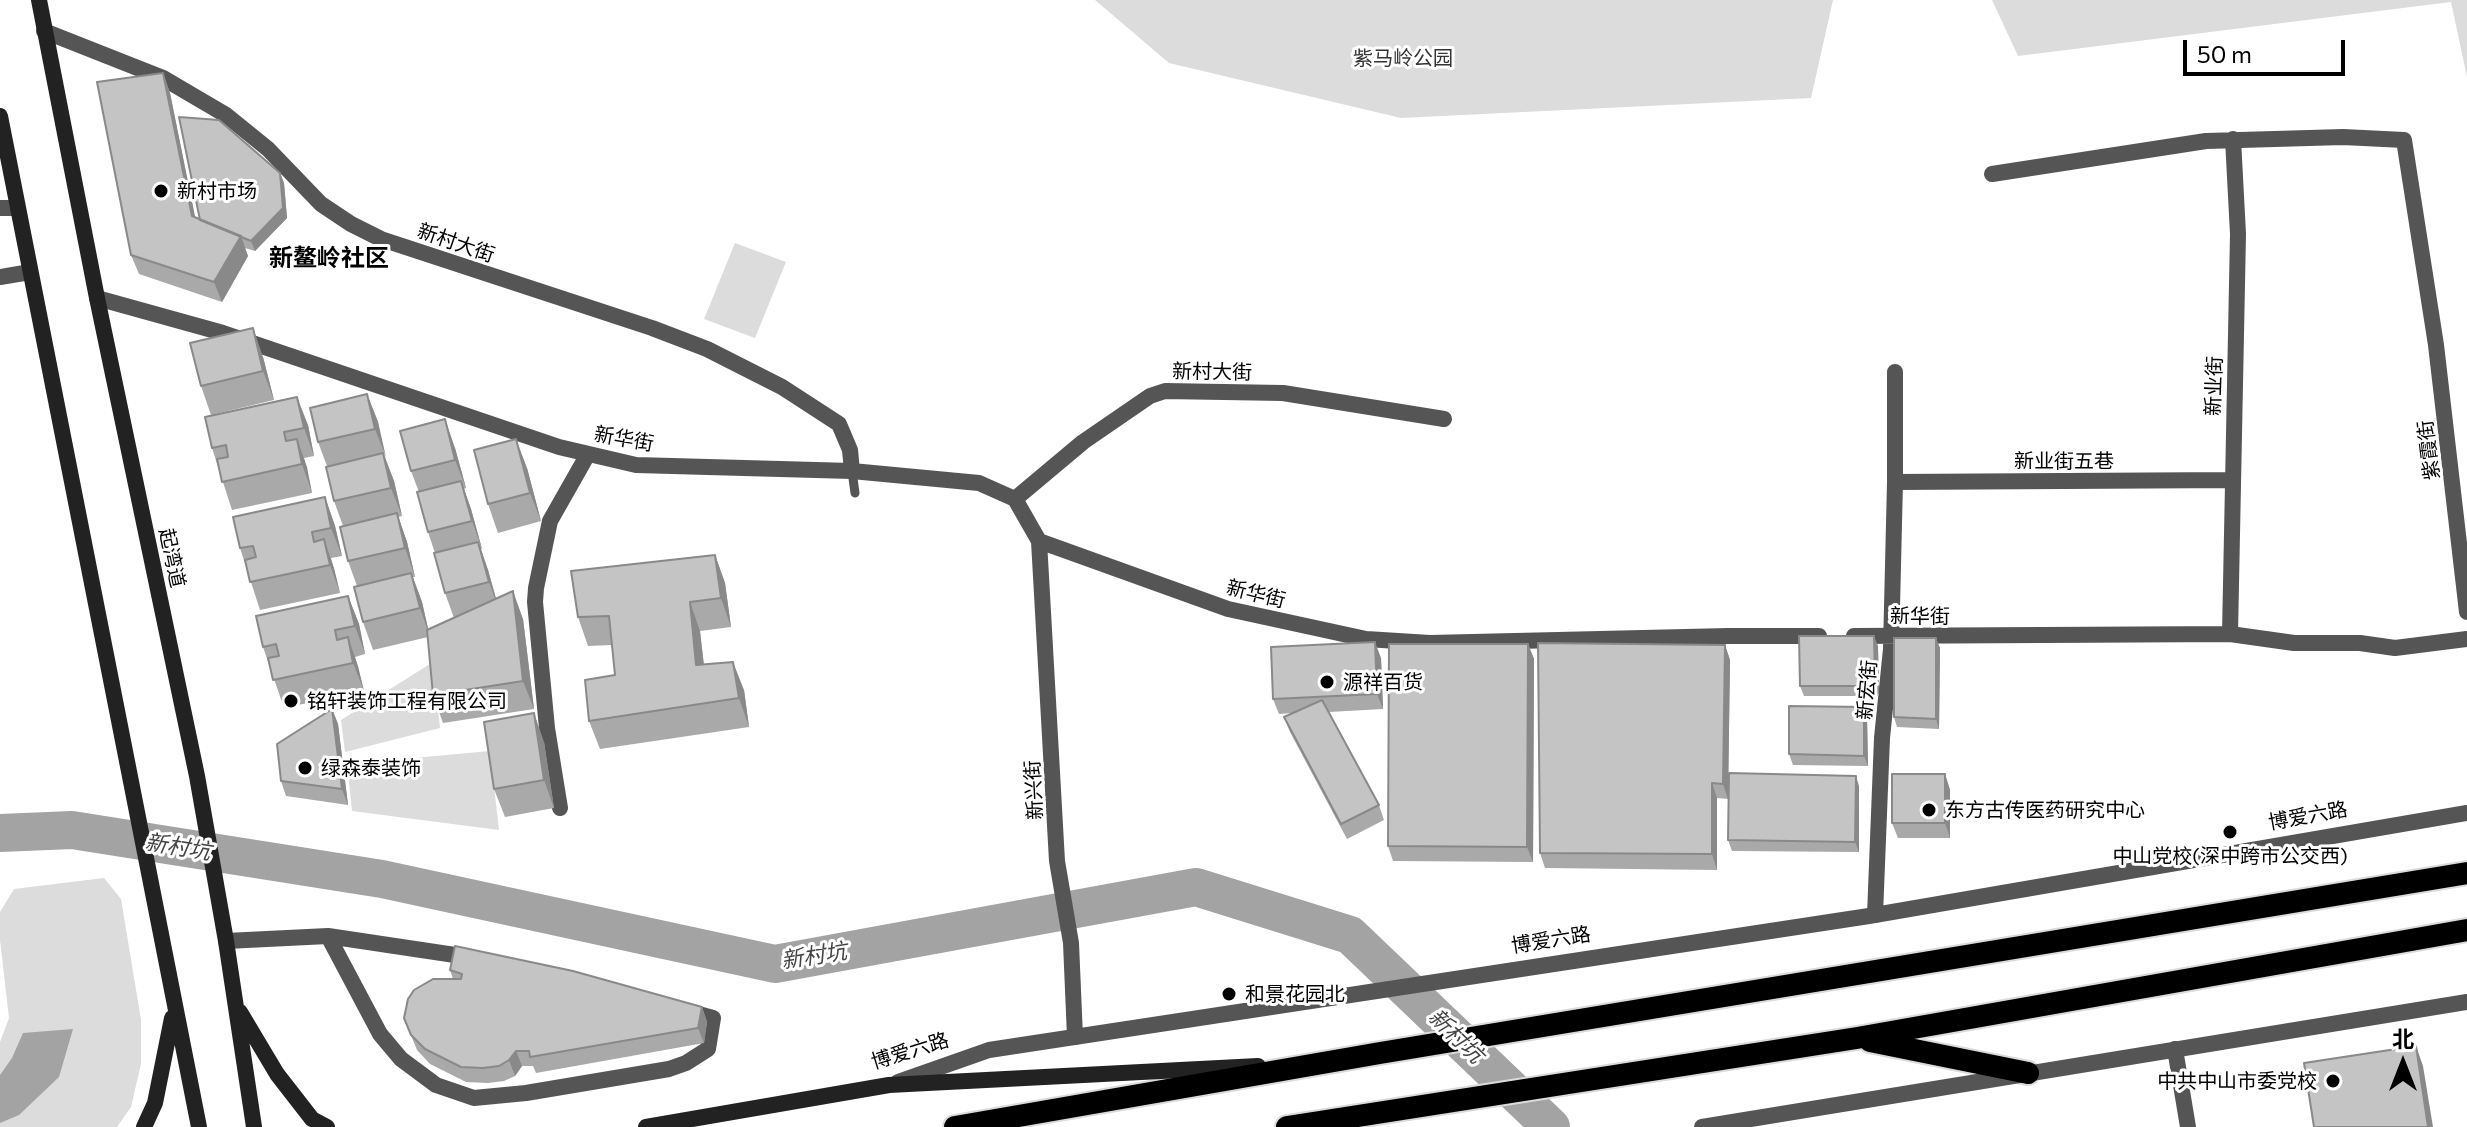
<!DOCTYPE html>
<meta charset="utf-8">
<style>
body{margin:0}
#map{position:relative;width:2467px;height:1127px;overflow:hidden;background:#fff;font-family:Commissioner,"Noto Sans SC",sans-serif}
canvas{display:block}
.north{position:absolute;left:2363px;top:1023px;width:80px;height:80px;-webkit-text-stroke:6px #fff;paint-order:stroke;rotate:0deg;font-size:22px;font-weight:700;line-height:32px;text-align:center;color:#000}
.north::after{content:'';display:block;margin:auto;width:28px;height:36px;background:#000;clip-path:polygon(50% 0,100% 100%,50% 72%,0 100%)}
.scale{position:absolute;left:2183px;top:40px;width:162px;height:36px;box-sizing:border-box;border:4px solid #000;border-top:0;padding-left:10px;font-size:24px;line-height:28px;white-space:nowrap;color:#000;-webkit-text-stroke:6px #fff;paint-order:stroke}
</style>
<div id="map">
<canvas width="2467" height="1127"></canvas>
<div class="north">北</div>
<div class="scale">50 m</div>
</div>
<script>
const ctx = document.querySelector('canvas').getContext('2d');
ctx.lineJoin = 'round';
function fill(path, color) { ctx.fillStyle = color; ctx.fill(path, 'evenodd'); }
const shape = rows => new Path2D(rows.map(r => 'M' + r).join(''));
function strokePath(path, color, width, dash) { ctx.strokeStyle = color; ctx.lineWidth = width; ctx.lineCap = dash ? 'butt' : 'round'; ctx.setLineDash(dash || []); ctx.stroke(path); }
function label(font, color, halo, rows, align = 'center') {
  ctx.font = font + ' Commissioner,"Noto Sans SC",sans-serif'; ctx.lineWidth = 6; ctx.setLineDash([]); ctx.textBaseline = 'middle'; ctx.strokeStyle = halo; ctx.fillStyle = color; for (const [text, x, y, turn = 0] of rows) {
    ctx.save(); ctx.translate(x, y); ctx.rotate((+turn || 0) * Math.PI / 180); ctx.textAlign = isNaN(turn) ? turn : align; if (halo) ctx.strokeText(text, 0, 0); ctx.fillText(text, 0, 0); ctx.restore();
  }
}
const green = shape([
 [1095,0,1833,0,1811,98,1401,118,1169,63],
 [1992,0,2467,0,2467,77,2451,2,2018,56],
 [735,243,786,262,755,338,704,319],
 [433,662,440,728,345,752,341,720],
 [490,751,499,830,352,811,347,764],
 [104,878,121,899,141,1020,141,1064,131,1107,117,1127,0,1127,0,1042,9,1018,0,940,0,912,14,889]
]);
const water = shape([
 [73,1029,59,1077,19,1115,0,1123,0,1075,12,1058,23,1033]
]);
const river = shape([
 [0,833,72,830,382,879,775,964,1196,887,1350,935,1551,1127]
]);
const service = shape([
 [852,471,855,493]
]);
const minor = shape([
 [44,31,163,78,226,115,268,149,321,204,351,224,381,239,652,328,707,349,782,387,839,424,850,450,852,471],
 [1992,174,2206,141,2343,137,2404,140,2436,345,2467,612],
 [0,208,17,208],
 [0,277,30,272],
 [97,298,223,333,559,447,636,465,852,471,979,483,1015,499,1039,541,1228,609,1366,639,1430,643,1728,636,1819,636],
 [1895,482,2232,480],
 [1015,499,1083,442,1150,396,1165,391,1283,393,1444,419],
 [1039,541,1057,861,1071,943,1075,1037],
 [2230,634,2238,234,2233,139],
 [1854,636,2230,634,2294,643,2360,643,2395,648,2467,639],
 [560,808,547,728,535,602,536,588,550,521,588,454],
 [1875,915,1882,738,1891,649,1895,482,1895,372],
 [328,936,380,1034,401,1059,436,1085,474,1098,526,1093,669,1069,686,1063,708,1049,713,1018,684,1010],
 [226,941,328,936,475,958]
]);
const tertiary = shape([
 [2175,1049,2188,1127],
 [898,1082,989,1050,1869,916,2467,813],
 [1702,1127,2467,1002]
]);
const secondary = shape([
 [39,0,97,298,197,776,226,941,254,1127],
 [0,116,199,1127],
 [240,1012,277,1074,312,1119,327,1127],
 [144,1127,155,1103,172,1018],
 [646,1127,889,1085,1258,1066]
]);
const trunk = shape([
 [1870,1041,2028,1073],
 [955,1127,1380,1053,2467,873],
 [1287,1127,1857,1038,2467,930]
]);
const wall = shape([
 [163,73,170,93,195,218,200,220,280,173,284,183,287,218,255,251,245,248,248,256,222,302,139,274,131,255],
 [263,357,274,400,211,415,201,386],
 [367,394,378,422,385,457,394,481,402,516,398,517,407,542,415,577,413,577,422,602,428,629,454,618,445,593,435,553,428,532,419,492,411,471,455,448,466,488,464,489,471,509,482,549,481,549,488,570,496,598,523,619,534,709,443,723,433,695,428,637,373,650,363,622,357,586,348,561,343,526,334,501,327,466,318,442],
 [308,425,314,456,304,458,312,493,232,510,212,448],
 [527,468,541,521,498,533,488,504],
 [325,497,335,526,342,556,331,558,340,593,260,610,240,548],
 [715,555,725,583,731,627,700,631,704,665,744,690,749,727,600,749,589,721,615,675,612,645,588,646,578,617],
 [348,596,359,624,365,654,355,657,364,691,284,708,263,647],
 [1528,644,1534,659,1533,862,1393,861,1388,846],
 [1725,645,1730,660,1728,799,1717,798,1717,870,1545,868,1540,853],
 [1878,646,1879,696,1804,696,1800,686],
 [1940,648,1939,729,1897,727,1894,717],
 [1381,658,1383,709,1329,712,1379,805,1384,820,1347,839,1290,732,1284,717,1292,713,1279,714,1273,699],
 [332,709,338,724,348,805,286,796,281,781],
 [1867,717,1868,766,1793,765,1789,754],
 [544,742,554,808,505,817,494,789],
 [1945,774,1950,790,1950,838,1898,838,1892,823],
 [1859,786,1859,852,1732,851,1728,840],
 [450,970,702,1007,707,1022,704,1043,536,1073,533,1066,522,1066,515,1076,504,1081,488,1083,466,1082,430,1064,417,1050,404,1018,453,979]
]);
const shadedWall = shape([
 [163,73,170,93,199,236,192,216],
 [280,173,284,183,287,218,255,251,251,241],
 [241,236,248,256,222,302,214,282],
 [253,328,263,357,274,400,263,371],
 [367,394,378,422,386,457,375,429],
 [297,397,308,425,314,456,304,428],
 [445,419,455,448,466,488,455,460],
 [297,439,307,467,312,493,302,464],
 [516,439,527,468,541,521,530,493],
 [383,453,394,481,402,516,391,488],
 [461,481,471,509,482,549,472,521],
 [325,497,335,526,342,556,331,528],
 [397,513,407,542,415,577,405,548],
 [324,539,334,568,340,593,330,565],
 [478,542,488,570,499,610,489,582],
 [715,555,725,583,731,627,721,598],
 [411,573,422,602,430,637,420,608],
 [513,591,523,619,534,709,523,681],
 [348,596,359,624,365,654,355,626],
 [690,602,700,631,707,694,696,665],
 [1874,636,1878,646,1879,696,1875,686],
 [348,637,358,666,364,691,353,663],
 [1936,638,1940,648,1939,729,1936,719],
 [1375,642,1381,658,1383,709,1377,694],
 [1528,644,1534,659,1533,862,1527,847],
 [1725,645,1730,660,1728,799,1723,784],
 [733,662,744,690,749,727,739,698],
 [1864,707,1867,717,1868,766,1864,756],
 [332,709,338,724,348,805,342,789],
 [534,713,544,742,554,808,544,780],
 [1945,774,1950,790,1950,838,1945,823],
 [1856,776,1859,786,1859,852,1855,842],
 [1712,783,1717,798,1717,870,1712,854],
 [702,1007,707,1022,704,1043,698,1028],
 [2416,1046,2423,1066,2433,1127,2428,1127],
 [516,1051,522,1066,515,1076,509,1060]
]);
const building = shape([
 [163,73,192,216,241,236,214,282,131,255,97,82,163,73],
 [179,117,219,120,280,173,283,208,251,241,200,220,179,117],
 [253,328,263,371,201,386,190,343,253,328],
 [367,394,375,429,318,442,310,408,367,394],
 [297,397,304,428,284,432,286,441,297,439,302,464,222,482,217,459,228,457,226,445,212,448,205,417,297,397],
 [445,419,455,460,411,471,400,431,445,419],
 [516,439,530,493,488,504,474,450,516,439],
 [383,453,391,488,334,501,326,467,383,453],
 [461,481,472,521,428,532,417,492,461,481],
 [325,497,331,528,312,532,314,542,324,539,330,565,250,582,245,560,256,557,253,546,240,548,233,517,325,497],
 [397,513,405,548,348,561,340,527,397,513],
 [478,542,489,582,445,593,434,553,478,542],
 [715,555,721,598,690,602,696,665,733,662,739,698,589,721,585,680,615,675,609,616,578,617,571,571,715,555],
 [411,573,420,608,363,622,354,587,411,573],
 [513,591,523,681,433,695,427,630,513,591],
 [348,596,355,626,335,630,337,640,348,637,353,663,273,680,268,658,279,656,276,644,263,647,256,616,348,596],
 [1799,636,1874,636,1875,686,1800,686,1799,636],
 [1894,638,1936,638,1936,719,1894,717,1894,638],
 [1375,642,1377,694,1273,699,1271,647,1375,642],
 [1538,643,1725,645,1723,784,1712,783,1712,854,1540,853,1538,643],
 [1389,644,1528,644,1527,847,1388,846,1389,644],
 [1322,700,1379,805,1341,824,1284,717,1322,700],
 [1789,706,1864,707,1864,756,1789,754,1789,706],
 [332,709,342,789,281,781,277,744,332,709],
 [534,713,544,780,494,789,484,722,534,713],
 [1729,773,1856,776,1855,842,1728,840,1729,773],
 [1892,774,1945,774,1945,823,1892,823,1892,774],
 [455,946,573,971,702,1007,698,1028,530,1057,529,1051,516,1051,509,1060,499,1066,483,1068,461,1067,425,1049,411,1035,404,1018,408,999,414,990,433,979,461,979,462,974,450,970,455,946],
 [2416,1046,2428,1127,2314,1127,2304,1063,2416,1046]
]);
const markers = [
 [161,191,8,"#000"],
 [1327,682,8,"#000"],
 [291,701,8,"#000"],
 [305,768,8,"#000"],
 [1929,810,8,"#000"],
 [2230,832,8,"#000"],
 [1229,994,8,"#000"],
 [2333,1081,8,"#000"]
];
const parkNames = [
 ["紫马岭公园",1403,58]
];
const poiNames = [
 ["新村市场",177,191],
 ["源祥百货",1343,682],
 ["铭轩装饰工程有限公司",307,701],
 ["绿森泰装饰",321,768],
 ["东方古传医药研究中心",1945,810],
 ["中山党校(深中跨市公交西)",2230,856,"center"],
 ["和景花园北",1245,994],
 ["中共中山市委党校",2317,1081,"right"]
];
const streetNames = [
 ["新村大街",456,243,19],
 ["新村大街",1212,372,1],
 ["新业街",2214,386,-88],
 ["新华街",624,439,10],
 ["紫霞街",2429,450,-97],
 ["新业街五巷",2064,461],
 ["起湾道",172,558,78],
 ["新华街",1256,594,14],
 ["新华街",1920,616],
 ["新宏街",1867,690,-85],
 ["新兴街",1034,790,-93],
 ["博爱六路",2308,816,-10],
 ["博爱六路",1551,940,-9],
 ["博爱六路",910,1051,-17]
];
const waterNames = [
 ["新村坑",178,847,9],
 ["新村坑",814,956,-9],
 ["新村坑",1456,1036,44]
];
const quarterNames = [
 ["新鳌岭社区",329,258]
];
fill(green, '#dcdcdc');
fill(water, '#a3a3a3');
strokePath(river, '#a3a3a3', 38);
strokePath(trunk, '#dbdbdb', 26);
strokePath(service, '#555', 9);
strokePath(minor, '#555', 16);
strokePath(tertiary, '#555', 16);
strokePath(secondary, '#222', 16);
strokePath(trunk, '#000', 22);
fill(wall, '#a9a9a9');
fill(shadedWall, '#898989');
fill(building, '#c4c4c4');
strokePath(building, '#898989', 2);
for (const [x, y, r, color] of markers) { const dot = new Path2D(); dot.arc(x, y, r, 0, 2 * Math.PI); ctx.fillStyle = color; ctx.fill(dot); strokePath(dot, '#fff', 3); }
label('20px', '#333', '#fff', parkNames);
label('20px', '#000', '#fff', poiNames, 'left');
label('20px', '#000', '#fff', streetNames);
label('italic 22px', '#444', '#fff', waterNames);
label('bold 24px', '#000', '#fff', quarterNames);
</script>
